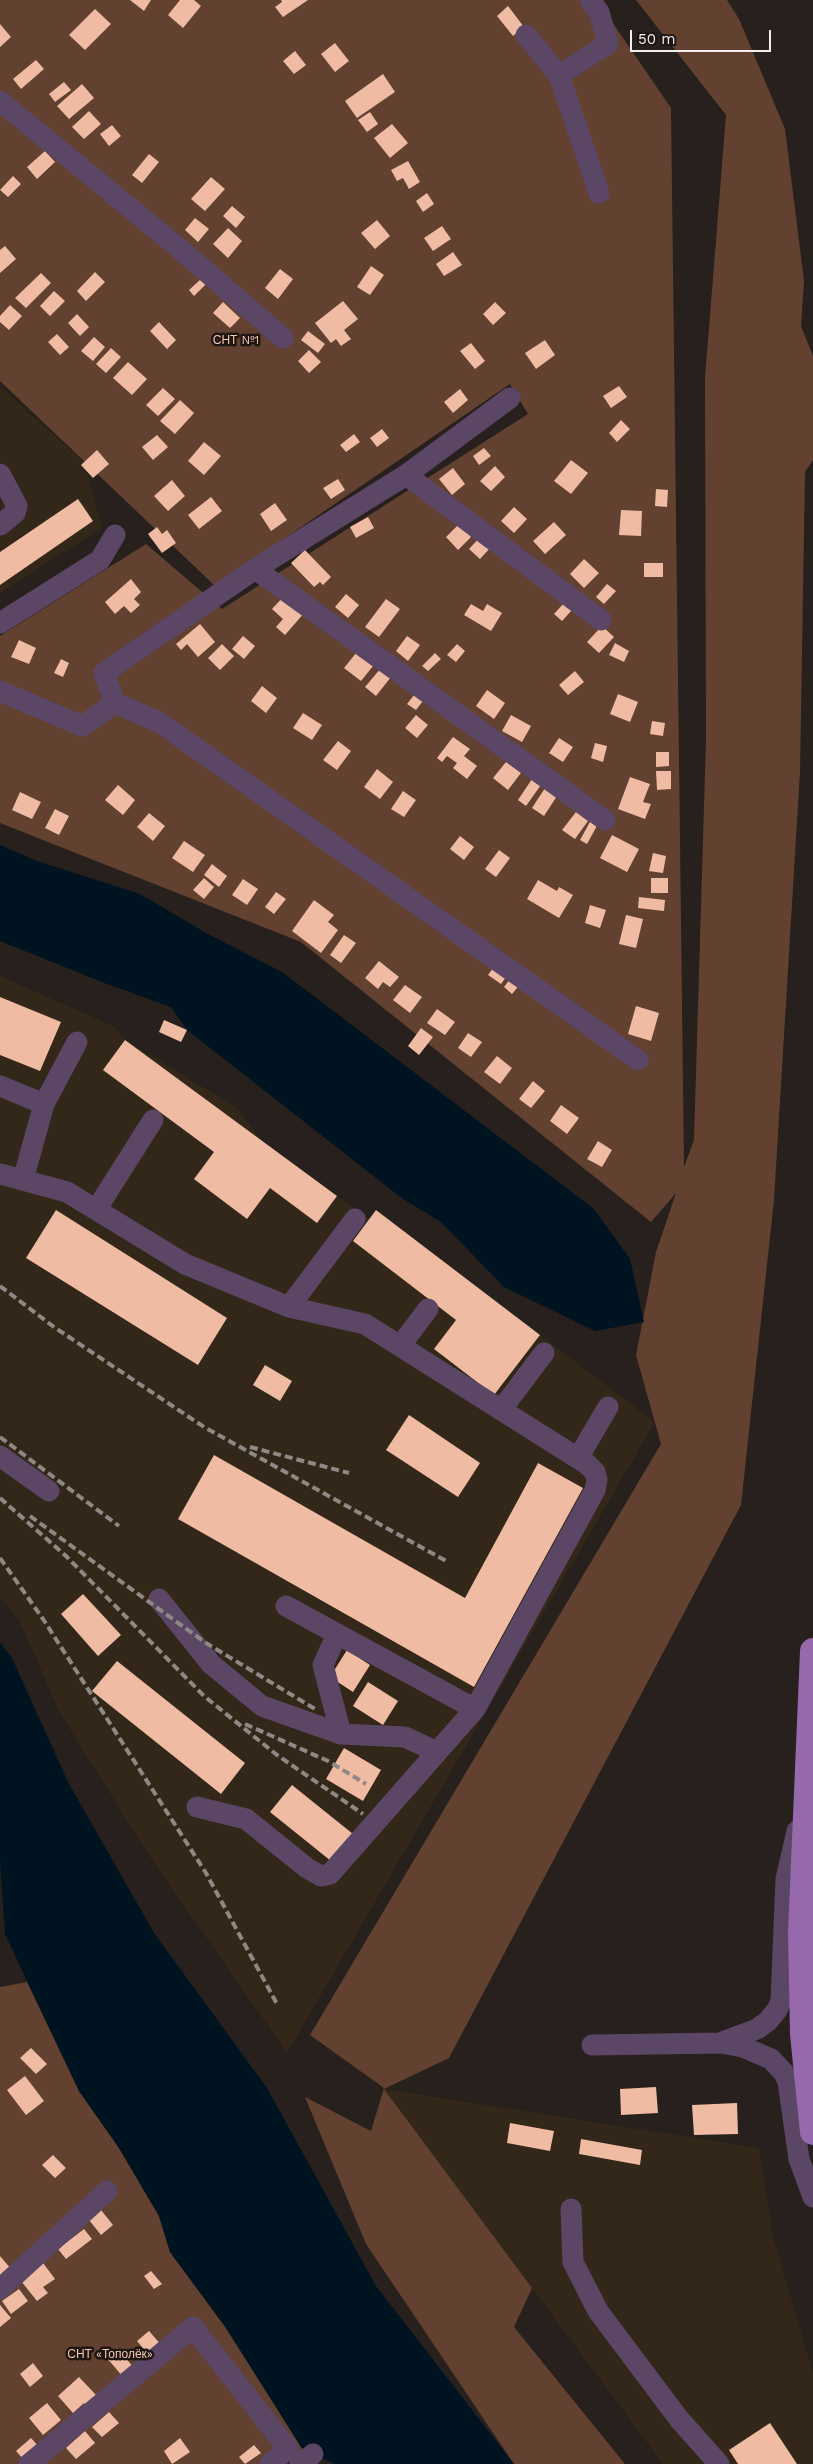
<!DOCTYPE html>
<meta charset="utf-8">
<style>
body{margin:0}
#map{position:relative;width:813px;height:2464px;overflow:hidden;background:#27201c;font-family:"Work Sans",sans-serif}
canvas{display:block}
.scale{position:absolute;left:630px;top:30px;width:141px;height:22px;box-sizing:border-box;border:2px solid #f3eeeb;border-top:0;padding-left:6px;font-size:15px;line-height:18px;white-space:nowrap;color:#f3eeeb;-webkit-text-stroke:4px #1e1613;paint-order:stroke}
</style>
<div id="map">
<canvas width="813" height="2464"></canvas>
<div class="scale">50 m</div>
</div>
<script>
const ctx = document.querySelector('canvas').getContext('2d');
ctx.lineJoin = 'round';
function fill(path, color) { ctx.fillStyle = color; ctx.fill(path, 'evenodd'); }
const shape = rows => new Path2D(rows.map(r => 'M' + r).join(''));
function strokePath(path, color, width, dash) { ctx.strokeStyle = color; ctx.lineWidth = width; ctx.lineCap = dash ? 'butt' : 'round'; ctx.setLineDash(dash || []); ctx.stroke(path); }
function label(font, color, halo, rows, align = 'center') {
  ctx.font = font + ' "Work Sans",sans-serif'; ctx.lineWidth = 5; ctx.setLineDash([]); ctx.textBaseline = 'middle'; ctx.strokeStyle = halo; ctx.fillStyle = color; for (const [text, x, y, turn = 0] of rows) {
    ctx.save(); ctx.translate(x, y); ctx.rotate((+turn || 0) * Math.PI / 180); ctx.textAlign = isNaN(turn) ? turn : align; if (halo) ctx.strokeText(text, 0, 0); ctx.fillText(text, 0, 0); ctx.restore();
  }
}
const industrial = shape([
 [0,387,84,462,102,528,0,593],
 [0,976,115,1027,125,1040,236,1107,261,1140,337,1196,540,1335,655,1422,287,2053,150,1857,60,1713,19,1620,0,1597],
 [384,2089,759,2148,773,2237,813,2372,813,2464,663,2464]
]);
const green = shape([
 [0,0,597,0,671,108,684,1167,694,1140,706,739,705,378,726,115,636,0,727,0,739,19,785,129,804,281,801,326,813,356,813,460,805,472,800,772,774,1200,741,1505,449,2058,384,2089,532,2288,514,2327,625,2464,514,2464,366,2244,305,2097,371,2131,384,2088,310,2035,661,1444,636,1355,656,1252,676,1193,651,1222,301,942,0,823,0,636,146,544,222,609,528,414,510,384,215,586,0,381],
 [27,1982,79,2091,119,2148,159,2216,170,2252,226,2328,303,2450,285,2464,0,2464,0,1987]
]);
const water = shape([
 [0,845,37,861,140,894,206,933,282,972,594,1209,630,1259,644,1322,595,1331,504,1287,441,1222,403,1199,187,1030,171,1007,107,984,0,941],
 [0,1643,12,1658,68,1782,154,1933,267,2088,376,2286,514,2464,335,2464,303,2450,226,2328,170,2252,159,2216,119,2148,79,2091,5,1934,0,1862]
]);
const building = shape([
 [130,0,151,0,144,11],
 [180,0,194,0,201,6,183,28,168,15],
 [281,0,308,0,283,17,275,7,282,2],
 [508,6,524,27,513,36,497,16],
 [95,9,111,24,85,50,69,35],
 [0,24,11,37,0,47],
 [335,43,349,61,335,72,321,54],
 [295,51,306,65,294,74,283,61],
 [36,60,44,69,21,89,13,79],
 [383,74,395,92,357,118,345,101],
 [64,82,71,90,55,102,49,94],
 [82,84,94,98,69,119,57,106],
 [89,111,101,124,84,139,72,127],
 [370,112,378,124,367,132,358,120],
 [392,124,408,143,390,158,374,138],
 [112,125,121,136,109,146,100,134],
 [45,151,55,162,37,179,27,167],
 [149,154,159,162,142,183,132,175],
 [408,161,420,182,409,189,403,178,397,181,391,170],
 [13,176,21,184,8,197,0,190],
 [211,177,225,189,205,211,191,199],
 [427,193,434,204,423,212,416,201],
 [232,206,245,217,236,228,223,216],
 [195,218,209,229,198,242,185,230],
 [377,220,390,236,375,249,361,233],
 [442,226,451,239,433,251,424,238],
 [228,228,242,241,228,258,213,244],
 [5,246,16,259,0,273,0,250],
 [453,252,462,265,444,276,436,264],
 [371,266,384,275,370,295,357,287],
 [280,269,293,279,278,299,265,288],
 [95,272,105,282,86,301,77,291],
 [41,273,51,283,26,308,15,298],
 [201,279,206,284,194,296,189,290],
 [54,291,65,301,50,316,40,306],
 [343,301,358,319,344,330,351,339,341,346,336,339,331,343,315,323],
 [223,302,240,318,230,328,213,313],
 [495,302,506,313,493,325,483,314],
 [10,305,22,316,9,330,0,322,0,316],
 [77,314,89,327,80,336,68,323],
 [159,322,176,340,167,349,150,331],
 [308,331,325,344,318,353,301,340],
 [57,334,69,347,60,355,48,342],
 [94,337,105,347,93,361,81,351],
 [545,340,555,355,536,369,525,353],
 [471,343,485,361,475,369,460,351],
 [111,348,121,357,106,373,96,364],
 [309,350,321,362,309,373,298,361],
 [128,362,147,379,132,395,113,378],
 [619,386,627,397,611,408,603,396],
 [163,388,175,399,158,416,146,405],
 [460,389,468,400,453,413,444,402],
 [180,400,194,413,175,434,160,421],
 [621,420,630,429,617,442,609,433],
 [382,429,389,438,377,447,370,438],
 [354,434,360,442,346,452,340,445],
 [157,435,168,447,153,460,142,447],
 [204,442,221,456,204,475,188,461],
 [484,448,491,456,479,465,473,456],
 [97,450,109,464,93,478,81,465],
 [571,460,588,473,571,494,554,481],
 [495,466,505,477,491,491,480,481],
 [453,468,465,484,452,495,439,479],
 [338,479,345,490,331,499,323,488],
 [172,480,185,496,168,511,154,496],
 [656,489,668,490,667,507,655,506],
 [211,497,222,511,199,529,188,515],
 [78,499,93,521,0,585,0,552],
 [275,503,287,520,271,531,260,514],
 [514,507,527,519,514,533,501,521],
 [621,510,642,511,641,536,619,535],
 [368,517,374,528,356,538,350,527],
 [554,522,566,535,545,554,533,541],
 [459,524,471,537,458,550,446,537],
 [157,527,162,534,167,530,176,543,162,553,148,534],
 [481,536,492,546,480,559,469,549],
 [305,550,331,577,323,585,320,582,314,587,291,563],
 [584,559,599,573,584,588,570,574],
 [644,563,663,563,663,577,644,577],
 [131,579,141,592,134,599,140,605,131,613,124,606,115,614,105,602],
 [607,584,616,591,604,604,596,597],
 [346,594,359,605,348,618,335,607],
 [285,595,305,612,285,635,276,627,283,619,272,609],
 [386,599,400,609,379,637,365,627],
 [564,603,572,610,562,621,554,614],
 [471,604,483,611,487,604,502,613,491,631,464,615],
 [200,624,215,642,198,657,187,644,181,650,176,644],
 [602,626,614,637,599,653,587,642],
 [243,636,255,646,244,659,232,649],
 [407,636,420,645,408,661,396,651],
 [19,640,36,648,29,664,11,657],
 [615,643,629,651,624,662,609,655],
 [222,644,234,656,220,670,208,658],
 [457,644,465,651,456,662,447,655],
 [356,653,373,666,361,681,344,668],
 [435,653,441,659,428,671,422,666],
 [61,659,69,663,63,677,54,673],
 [381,668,391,677,376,696,365,687],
 [575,671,584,682,568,695,559,685],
 [262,686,277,698,266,713,251,701],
 [418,690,426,697,416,710,407,704],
 [487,690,505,703,494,719,476,706],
 [618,694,638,702,630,722,610,714],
 [303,713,322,725,312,740,293,728],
 [416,715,428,725,417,738,405,728],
 [511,715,531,726,522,742,502,731],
 [652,721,665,723,663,736,650,734],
 [453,737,470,749,464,756,477,766,467,779,453,768,457,763,447,756,442,762,437,758],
 [559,738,573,747,563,762,549,753],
 [338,741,351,751,337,770,323,760],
 [595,743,607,746,603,762,591,758],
 [656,752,669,752,669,766,656,767],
 [506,762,521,773,508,790,493,778],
 [377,769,393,782,380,799,364,787],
 [656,771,671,771,671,789,657,790],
 [534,776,543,782,526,806,518,800],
 [630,777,650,784,643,802,651,804,645,819,618,809],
 [118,785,135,800,123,815,105,800],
 [545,788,557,796,544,816,532,808],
 [403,791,416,800,404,817,391,809],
 [20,792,41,802,32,819,12,810],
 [55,809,69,816,59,835,45,828],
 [576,812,588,821,575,839,562,830],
 [149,813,165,826,153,841,137,827],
 [591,820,598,824,587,844,580,840],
 [612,835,639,849,627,872,600,858],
 [460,836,474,847,464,860,450,849],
 [184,841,205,855,193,872,172,858],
 [499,850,510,858,496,877,485,869],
 [653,853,666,856,663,873,649,871],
 [212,864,227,876,219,887,204,875],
 [204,878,214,887,204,899,193,890],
 [651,878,668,878,668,893,651,893],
 [243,879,258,889,247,905,232,895],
 [538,880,557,891,559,887,573,895,559,918,527,899],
 [276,892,286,899,274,914,265,907],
 [639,897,665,900,664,911,638,908],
 [314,900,334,915,328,922,338,930,321,953,292,931],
 [590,905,606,910,600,928,585,923],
 [626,915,643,919,636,948,619,944],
 [344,935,356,943,341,963,330,955],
 [379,961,399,977,390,987,383,982,378,989,365,978],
 [496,964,509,973,501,984,488,975],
 [513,975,522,982,512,994,504,987],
 [405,985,422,997,410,1013,393,1000],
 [0,997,61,1022,40,1071,0,1055],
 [636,1006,659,1013,651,1041,628,1034],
 [437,1009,455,1022,445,1035,427,1023],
 [164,1020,187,1030,181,1042,159,1032],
 [421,1028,433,1037,419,1055,408,1046],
 [468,1033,482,1042,471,1057,458,1048],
 [125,1040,337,1196,317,1223,270,1188,247,1219,194,1179,214,1152,103,1070],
 [497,1056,512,1068,500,1084,484,1072],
 [533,1081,545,1091,531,1108,519,1099],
 [561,1105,579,1118,567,1134,550,1121],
 [598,1141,612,1150,602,1167,587,1159],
 [56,1210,227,1318,198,1365,26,1258],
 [376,1210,540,1335,494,1395,434,1349,456,1320,353,1241],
 [265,1365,292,1381,280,1401,253,1385],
 [409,1415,480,1463,458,1497,386,1450],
 [214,1455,465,1598,538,1463,583,1488,474,1687,178,1519],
 [83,1594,121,1635,98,1656,61,1614],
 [347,1650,370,1665,353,1692,330,1677],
 [117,1661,245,1763,221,1794,92,1691],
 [368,1682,398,1701,383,1725,353,1706],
 [344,1748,381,1770,363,1801,326,1779],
 [292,1785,353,1834,331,1861,270,1812],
 [31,2048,47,2064,36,2074,20,2058],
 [25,2076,44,2101,26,2115,7,2090],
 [656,2087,658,2113,621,2115,620,2089],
 [737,2103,738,2134,694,2135,692,2105],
 [510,2123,554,2131,550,2151,507,2143],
 [581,2139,642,2150,640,2165,579,2154],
 [53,2155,66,2168,55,2178,42,2165],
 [101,2210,113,2225,101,2235,89,2220],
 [84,2229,92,2239,66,2259,58,2249],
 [0,2256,12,2270,0,2280],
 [43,2263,55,2279,43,2287,48,2293,37,2301,21,2281],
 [151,2271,162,2284,154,2289,144,2276],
 [19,2289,28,2301,11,2314,2,2301],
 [0,2305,11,2318,0,2327],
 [149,2331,163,2347,151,2358,137,2341],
 [117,2348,135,2369,124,2378,106,2357],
 [33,2363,43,2376,30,2387,20,2374],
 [79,2377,97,2396,86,2406,84,2403,73,2413,58,2396],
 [47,2403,61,2420,43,2435,29,2418],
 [109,2412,119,2423,102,2437,92,2427],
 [770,2423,797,2464,738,2464,729,2450],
 [85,2431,95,2443,76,2459,66,2448],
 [31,2438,39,2447,24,2460,16,2451],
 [180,2438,190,2452,172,2464,164,2451],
 [254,2445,261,2453,245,2464,239,2457]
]);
const minor = shape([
 [526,35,559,75,599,193],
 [559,75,608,44,599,12,590,0],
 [0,101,180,249,283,338],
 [510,398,406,475,255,569,104,673,115,703,159,722,638,1060],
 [0,474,17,506,15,513,0,525],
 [406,475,601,620],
 [255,569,605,820],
 [0,623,100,560,115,535],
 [0,691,82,726,115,703],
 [0,1086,44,1104],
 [0,1174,67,1192,185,1264,289,1307,365,1324,587,1464,595,1472,597,1480,595,1490,475,1709,330,1874,321,1876,307,1868,246,1819,197,1807],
 [23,1180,44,1104,77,1042],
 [96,1210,153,1120],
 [289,1307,355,1219],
 [400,1346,428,1309],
 [501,1410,544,1353],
 [0,1456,49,1491],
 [578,1458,608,1407],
 [159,1599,211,1664,262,1706,341,1734,405,1737,437,1752],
 [286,1606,475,1709],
 [337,1634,323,1665,341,1734],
 [722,2042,757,2029,768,2021,777,2010,781,2001,786,1879,797,1831],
 [592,2045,721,2043,743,2047,771,2059,784,2073,788,2082,799,2159,813,2197],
 [571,2209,573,2262,598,2311,679,2419,719,2464],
 [0,2289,107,2191],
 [29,2464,193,2327,288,2449,270,2464],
 [300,2464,313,2454]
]);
const major = shape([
 [813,1651,801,1933,803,2034,813,2132]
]);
const rail = shape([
 [0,1286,54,1327,204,1427,448,1562],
 [0,1437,119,1526],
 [250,1447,349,1473],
 [0,1498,66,1556,204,1696,277,1755,363,1814],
 [30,1516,206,1643,315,1709],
 [0,1558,43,1619,206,1873,277,2004],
 [245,1724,328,1761,366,1784]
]);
const parkNames = [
 ["СНТ №1",236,340],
 ["СНТ «Тополёк»",110,2354]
];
fill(industrial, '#322718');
fill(green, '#624130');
fill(water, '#001320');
fill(building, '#efbca3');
strokePath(minor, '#5b4666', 21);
strokePath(major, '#9569ab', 26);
strokePath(rail, '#8f8985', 4, [8, 4]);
label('12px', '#f5c8b2', '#1e1613', parkNames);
</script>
